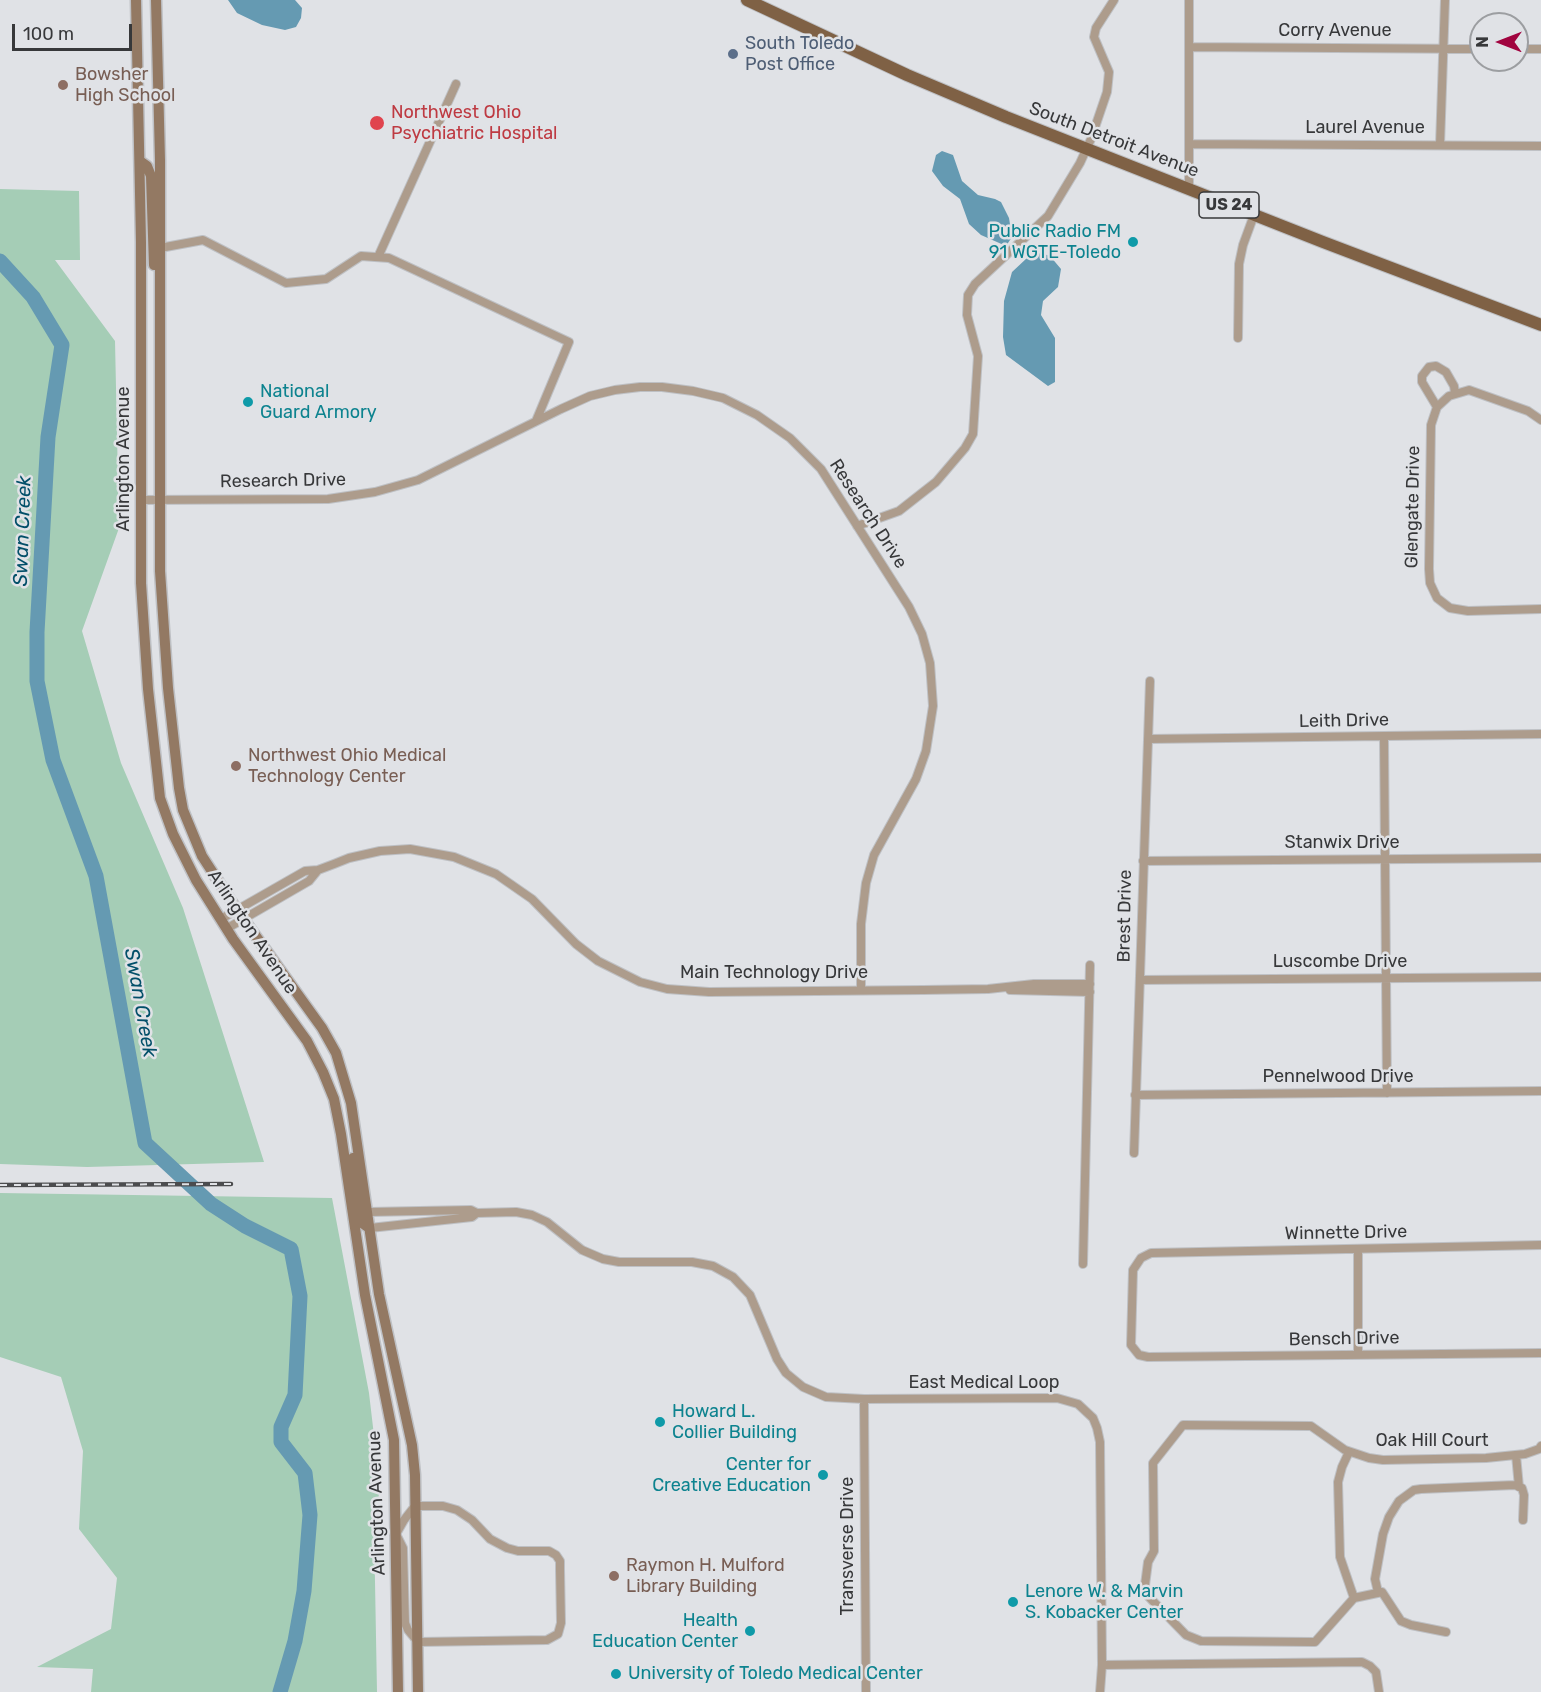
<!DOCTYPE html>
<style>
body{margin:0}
#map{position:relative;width:1541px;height:1692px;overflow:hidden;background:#e0e2e6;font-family:Rubik,sans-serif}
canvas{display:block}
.north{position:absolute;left:1469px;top:12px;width:60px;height:60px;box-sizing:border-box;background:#e0e2e6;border:2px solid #9c9ea1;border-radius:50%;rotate:270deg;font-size:16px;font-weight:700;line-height:24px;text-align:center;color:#37383a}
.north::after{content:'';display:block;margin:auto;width:21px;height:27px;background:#a1043f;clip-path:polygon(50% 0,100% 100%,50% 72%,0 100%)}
.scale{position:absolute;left:12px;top:24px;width:120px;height:27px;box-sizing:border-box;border:3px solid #37383a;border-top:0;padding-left:8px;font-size:18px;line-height:21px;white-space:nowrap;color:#37383a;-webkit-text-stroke:4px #e0e2e6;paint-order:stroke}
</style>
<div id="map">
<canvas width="1541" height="1692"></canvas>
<div class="north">N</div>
<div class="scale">100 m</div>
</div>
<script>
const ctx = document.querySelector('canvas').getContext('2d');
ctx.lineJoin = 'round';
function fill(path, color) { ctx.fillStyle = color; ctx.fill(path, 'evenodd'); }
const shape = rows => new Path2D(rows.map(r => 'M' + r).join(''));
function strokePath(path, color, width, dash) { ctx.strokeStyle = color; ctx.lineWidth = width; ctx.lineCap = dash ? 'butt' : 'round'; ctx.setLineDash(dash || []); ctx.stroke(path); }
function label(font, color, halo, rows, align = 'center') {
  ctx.font = font + ' Rubik,sans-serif'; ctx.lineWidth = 5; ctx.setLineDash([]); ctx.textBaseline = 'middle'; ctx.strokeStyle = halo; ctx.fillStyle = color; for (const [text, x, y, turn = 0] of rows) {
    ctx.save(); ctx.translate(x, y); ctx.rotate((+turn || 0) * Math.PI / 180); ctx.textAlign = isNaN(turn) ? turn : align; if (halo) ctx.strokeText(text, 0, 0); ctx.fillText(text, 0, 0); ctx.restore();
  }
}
const green = shape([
 [0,189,79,191,80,260,55,260,115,341,119,528,82,631,121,763,183,908,264,1162,87,1167,0,1164],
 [0,1193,332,1198,369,1393,380,1487,374,1527,377,1692,91,1692,93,1669,37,1667,111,1629,117,1578,79,1529,83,1451,61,1377,0,1357]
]);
const water = shape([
 [228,0,295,0,302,8,301,18,296,27,285,30,262,25,237,13],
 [942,151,953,155,962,181,978,195,995,199,1001,202,1009,218,1012,237,1006,246,981,235,969,224,960,199,943,186,932,171,936,155],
 [1041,253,1050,256,1061,269,1058,287,1043,301,1041,315,1055,338,1055,382,1048,386,1006,355,1003,337,1004,301,1012,272,1027,258]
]);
const river = shape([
 [0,261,33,297,62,345,48,437,37,632,37,681,53,760,96,876,145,1143,211,1204,245,1226,291,1249,300,1296,295,1395,281,1427,281,1442,305,1473,310,1515,304,1591,295,1641,280,1692]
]);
const street = shape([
 [1189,47,1481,49],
 [1517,49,1541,49],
 [1189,144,1541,146],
 [1440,145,1445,0],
 [1189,189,1189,0],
 [160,248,203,240,286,283,326,279,361,256,389,258,569,342,536,421],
 [378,257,456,84],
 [1238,338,1239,264,1243,245,1254,215],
 [1437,407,1422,382,1422,376,1429,367,1436,366,1446,372,1454,386,1455,393],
 [1541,420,1528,411,1469,390,1449,396,1437,407,1431,425,1429,569,1430,583,1437,598,1450,608,1468,611,1541,609],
 [140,500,328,499,375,492,418,480,561,409,590,396,615,390,640,387,662,387,693,391,723,398,757,415,790,438,821,469,909,607,922,634,930,663,933,706,926,751,916,779,874,855,866,883,861,924,861,990],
 [857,526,899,511,936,482,965,448,973,434,978,356,967,315,968,295,975,284,1048,216,1080,163,1091,139,1107,92,1109,72,1094,37,1096,28,1114,0],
 [1384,738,1387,1093],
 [1148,739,1541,734],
 [1143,861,1541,858],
 [221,919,305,871,318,870],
 [226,929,309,881,318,870,334,864,349,858,380,851,410,849,454,857,496,874,532,899,576,944,598,961,640,982,667,989,709,992,923,990,988,989,1034,984,1090,984],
 [1140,980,1541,977],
 [1010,990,1090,992],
 [1135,1095,1541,1091],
 [1134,1153,1150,681],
 [368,1212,471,1210,477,1213],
 [370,1228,472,1217,477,1213,516,1212,532,1215,547,1222,582,1250,603,1259,619,1262,692,1262,713,1266,733,1277,750,1295,777,1359,786,1373,803,1387,826,1397,864,1399,1057,1398,1078,1404,1093,1418,1097,1428,1100,1442,1102,1665,1100,1692],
 [1541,1245,1151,1253,1141,1258,1133,1270,1131,1345,1139,1355,1148,1357,1541,1353],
 [1083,1264,1090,965],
 [1358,1355,1358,1250],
 [864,1399,866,1692],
 [1349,1452,1342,1467,1338,1482,1340,1557,1354,1598,1382,1592,1401,1621,1411,1625,1446,1632],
 [1516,1455,1519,1487],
 [415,1506,443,1506,457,1510,472,1520,490,1539,507,1548,518,1551,549,1551,556,1555,560,1561,560,1569,561,1623,558,1634,547,1640,418,1642,408,1630,405,1623,403,1548,396,1534,404,1520,415,1506],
 [1378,1592,1375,1579,1383,1534,1389,1517,1399,1501,1414,1490,1421,1489,1515,1485,1522,1488,1524,1495,1523,1520],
 [1354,1598,1315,1642,1201,1641,1186,1635,1147,1595,1145,1585,1148,1562,1154,1551,1153,1463,1183,1425,1311,1426,1345,1450,1369,1458,1383,1460,1486,1458,1525,1454,1539,1449,1541,1446],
 [1102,1665,1362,1662,1370,1666,1376,1672,1379,1692]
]);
const secondary = shape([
 [136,0,141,242,141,583,148,689,160,798,173,834,196,880,233,939,307,1041,323,1072,334,1099,341,1134,365,1295,394,1440,398,1692],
 [156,0,160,160,160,571,168,688,179,788,183,810,202,856,237,910,322,1028,336,1053,351,1103,379,1294,412,1445,415,1475,418,1692],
 [140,161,147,166,151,176,154,265],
 [353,1158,359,1215,362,1223,369,1228]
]);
const primary = shape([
 [747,0,907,75,1006,117,1323,242,1541,325]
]);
const rail = shape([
 [0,1185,231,1184]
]);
const markers = [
 [733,54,6,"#5c6f8a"],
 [63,85,6,"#8d6e63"],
 [377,123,8,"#e0444e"],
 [1133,242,6,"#0f9aa8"],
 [248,402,6,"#0f9aa8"],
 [236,766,6,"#8d6e63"],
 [660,1422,6,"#0f9aa8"],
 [823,1475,6,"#0f9aa8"],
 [614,1576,6,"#8d6e63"],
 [1013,1602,6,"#0f9aa8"],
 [750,1631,6,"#0f9aa8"],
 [616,1674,6,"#0f9aa8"]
];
const shields = [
 [1229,205,60]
];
const shieldNames = [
 ["US 24",1229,205]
];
const streetNames = [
 ["Corry Avenue",1335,31],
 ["Laurel Avenue",1365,128],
 ["South Detroit Avenue",1114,140,21],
 ["Arlington Avenue",124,459,-90],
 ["Research Drive",283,481,-1],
 ["Glengate Drive",1413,507,-89],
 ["Research Drive",868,514,57],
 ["Leith Drive",1344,721,-1],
 ["Stanwix Drive",1342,843],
 ["Brest Drive",1125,916,-89],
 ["Arlington Avenue",252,932,56],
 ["Luscombe Drive",1340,962],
 ["Main Technology Drive",774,973],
 ["Pennelwood Drive",1338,1077],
 ["Winnette Drive",1346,1233,-1],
 ["Bensch Drive",1344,1339,-1],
 ["East Medical Loop",984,1383],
 ["Oak Hill Court",1432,1441],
 ["Arlington Avenue",377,1503,-92],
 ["Transverse Drive",848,1546,-90]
];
const serviceNames = [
 ["South Toledo",745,44],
 ["Post Office",745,65]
];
const educationNames = [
 ["Bowsher",75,75],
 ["High School",75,96],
 ["Northwest Ohio Medical",248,756],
 ["Technology Center",248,777],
 ["Raymon H. Mulford",626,1566],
 ["Library Building",626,1587]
];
const healthNames = [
 ["Northwest Ohio",391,113],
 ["Psychiatric Hospital",391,134]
];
const cultureNames = [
 ["Public Radio FM",1121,232,"right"],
 ["91 WGTE-Toledo",1121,253,"right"],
 ["National",260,392],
 ["Guard Armory",260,413],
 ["Howard L.",672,1412],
 ["Collier Building",672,1433],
 ["Center for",811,1465,"right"],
 ["Creative Education",811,1486,"right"],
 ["Lenore W. & Marvin",1025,1592],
 ["S. Kobacker Center",1025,1613],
 ["Health",738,1621,"right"],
 ["Education Center",738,1642,"right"],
 ["University of Toledo Medical Center",628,1674]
];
const waterNames = [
 ["Swan Creek",23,531,-88],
 ["Swan Creek",140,1003,80]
];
fill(green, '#a5cdb6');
fill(water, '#659ab2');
strokePath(river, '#659ab2', 15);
strokePath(street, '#bec0c4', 10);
strokePath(secondary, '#bec0c4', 13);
strokePath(primary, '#bec0c4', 14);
strokePath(street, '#ad9c8c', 8);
strokePath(secondary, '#937963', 10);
strokePath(primary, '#7f6145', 12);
strokePath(rail, '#4b4c4e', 4.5);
strokePath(rail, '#e0e2e6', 2, [7]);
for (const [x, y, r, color] of markers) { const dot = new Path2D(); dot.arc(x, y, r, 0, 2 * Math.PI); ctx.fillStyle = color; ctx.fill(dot); strokePath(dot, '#e0e2e6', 2); }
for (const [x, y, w] of shields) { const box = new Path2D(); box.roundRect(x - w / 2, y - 13, w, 26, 4.5); ctx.fillStyle = '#e0e2e6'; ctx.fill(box); strokePath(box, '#37383a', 1.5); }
label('bold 16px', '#37383a', null, shieldNames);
label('18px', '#37383a', '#e0e2e6', streetNames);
label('18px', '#4e5e75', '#e0e2e6', serviceNames, 'left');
label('18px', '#785e54', '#e0e2e6', educationNames, 'left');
label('18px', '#be3a42', '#e0e2e6', healthNames, 'left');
label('18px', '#0d838f', '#e0e2e6', cultureNames, 'left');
label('italic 20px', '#024f69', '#e0e2e6', waterNames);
</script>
